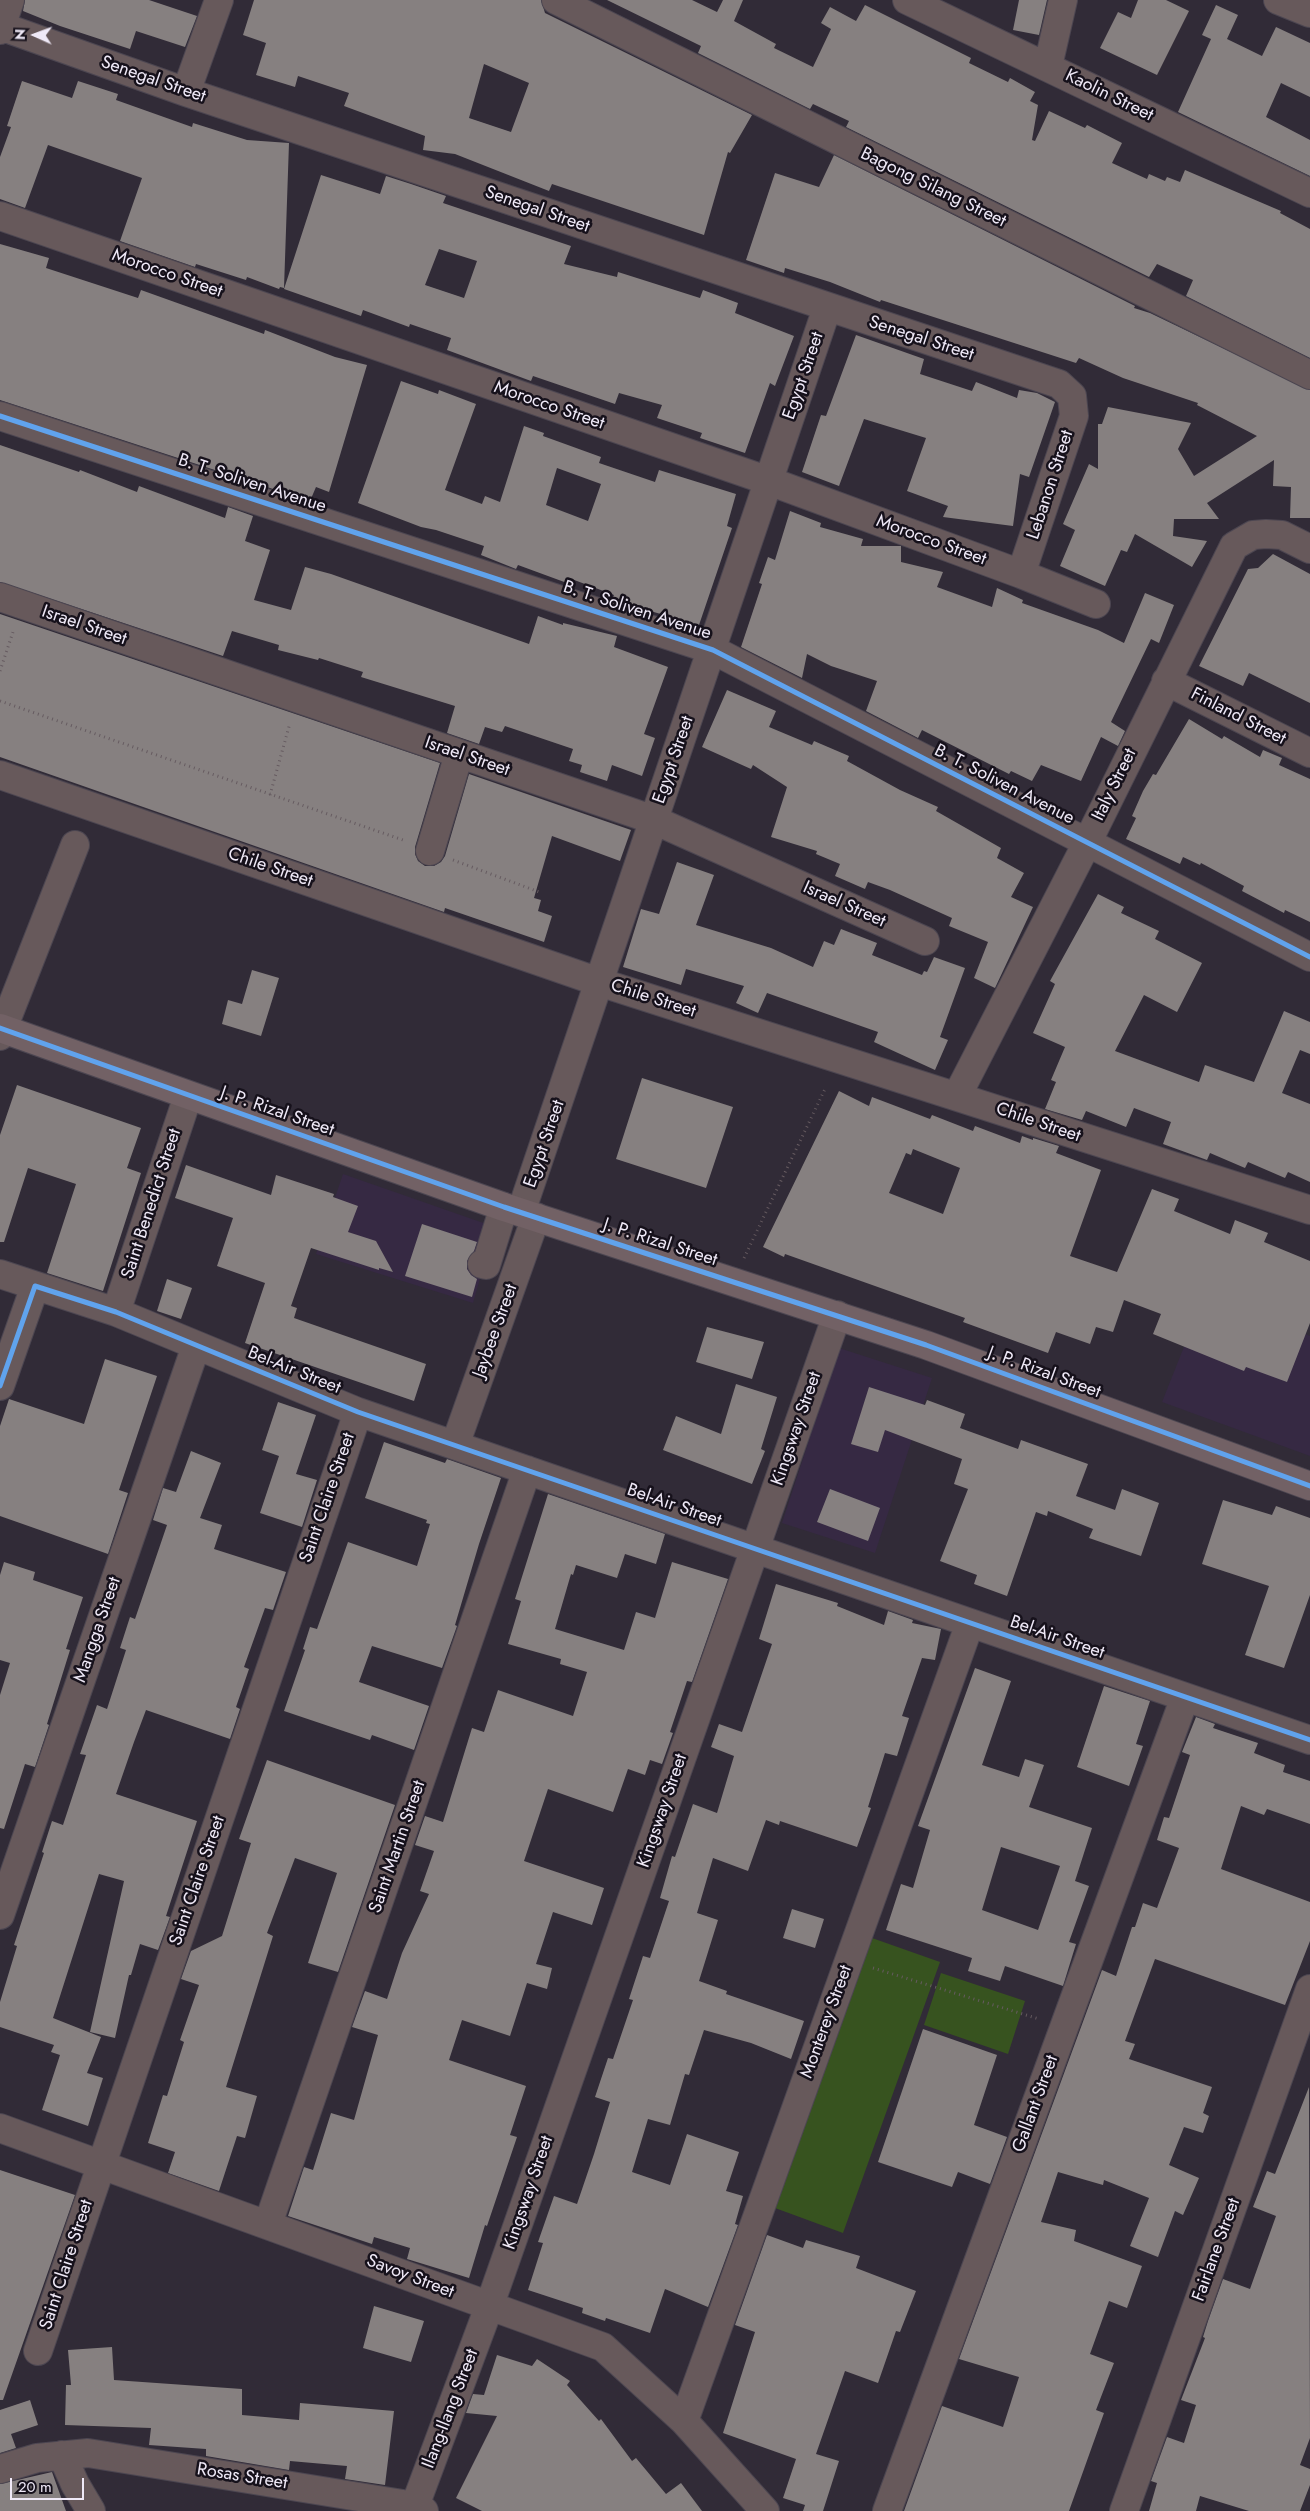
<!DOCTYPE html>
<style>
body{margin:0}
#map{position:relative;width:1310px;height:2511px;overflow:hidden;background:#312b37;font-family:Jost,sans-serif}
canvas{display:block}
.north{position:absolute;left:10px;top:10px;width:50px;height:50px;-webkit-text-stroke:4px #16111b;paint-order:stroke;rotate:272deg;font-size:14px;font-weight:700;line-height:20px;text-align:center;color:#efe9f7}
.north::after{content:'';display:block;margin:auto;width:18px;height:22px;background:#efe9f7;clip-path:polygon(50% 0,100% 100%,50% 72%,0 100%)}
.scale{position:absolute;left:10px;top:2478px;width:74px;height:22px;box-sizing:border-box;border:2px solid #efe9f7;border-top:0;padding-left:6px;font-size:15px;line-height:18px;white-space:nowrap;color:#efe9f7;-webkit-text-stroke:4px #16111b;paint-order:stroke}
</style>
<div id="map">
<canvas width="1310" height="2511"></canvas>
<div class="north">N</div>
<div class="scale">20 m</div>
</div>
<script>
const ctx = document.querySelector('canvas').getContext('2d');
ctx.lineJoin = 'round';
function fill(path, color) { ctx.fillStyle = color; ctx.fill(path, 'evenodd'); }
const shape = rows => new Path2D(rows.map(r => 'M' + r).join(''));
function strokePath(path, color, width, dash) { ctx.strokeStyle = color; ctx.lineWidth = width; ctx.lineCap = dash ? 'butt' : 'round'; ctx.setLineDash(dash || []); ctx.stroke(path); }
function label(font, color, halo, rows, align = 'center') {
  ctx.font = font + ' Jost,sans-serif'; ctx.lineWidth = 5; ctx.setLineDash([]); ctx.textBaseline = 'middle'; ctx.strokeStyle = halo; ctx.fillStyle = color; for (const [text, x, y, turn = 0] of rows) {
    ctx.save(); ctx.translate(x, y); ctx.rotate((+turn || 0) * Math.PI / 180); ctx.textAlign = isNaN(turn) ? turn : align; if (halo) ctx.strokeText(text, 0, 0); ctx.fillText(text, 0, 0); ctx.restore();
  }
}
const built = shape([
 [343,1174,495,1227,473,1303,316,1254],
 [1205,1294,1310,1336,1310,1456,1162,1402],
 [839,1348,932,1378,875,1553,782,1523]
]);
const green = shape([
 [872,1938,940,1962,843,2233,775,2208],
 [941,1973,1025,2001,1008,2054,924,2025]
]);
const building = shape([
 [25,0,149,0,197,16,185,47,136,31,130,49,60,26,23,11],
 [254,0,541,0,545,13,752,115,730,153,728,152,704,235,552,184,549,191,455,154,423,150,425,136,344,106,349,93,298,76,295,87,256,75,266,43,243,35],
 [484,64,529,83,511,132,469,118],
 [607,0,692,0,717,12,723,0,743,0,734,21,776,44,774,48,813,67,831,29,821,23,830,7,856,21,865,5,971,58,969,63,1008,82,1010,78,1035,92,1030,101,1038,105,1032,140,1035,141,1049,111,1085,128,1087,125,1122,143,1112,163,1147,179,1149,174,1165,181,1167,177,1180,182,1185,170,1281,211,1280,213,1310,229,1310,358,1186,296,1193,280,1157,264,1149,277,846,127,849,121,813,104,810,109,698,53,701,46],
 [1019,0,1047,0,1039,35,1013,30],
 [1138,0,1166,0,1189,11,1157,75,1100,48,1118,12,1131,18],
 [1216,5,1238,15,1227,39,1262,56,1276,27,1310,43,1310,97,1281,83,1266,117,1310,140,1310,176,1178,112,1211,39,1202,35],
 [22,81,72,98,78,81,118,94,116,100,192,127,193,123,247,140,289,143,284,288,280,287,279,289,247,277,246,280,196,264,195,267,120,241,142,178,48,145,25,208,0,199,0,157,11,127,7,126],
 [834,155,1135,306,1134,308,1150,313,1310,390,1310,518,1290,518,1291,487,1273,486,1274,460,1207,503,1219,519,1174,519,1173,536,1207,541,1192,567,1135,534,1127,552,1121,550,1105,586,1060,566,1075,530,1063,524,1089,464,1098,469,1098,424,1102,424,1108,407,1191,423,1178,449,1194,476,1257,436,1197,405,1198,403,1123,378,1079,358,1076,363,881,300,880,302,830,282,785,268,784,273,746,260,775,173,819,187],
 [321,175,380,194,386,176,411,184,446,196,443,203,571,246,564,264,617,277,618,272,700,298,703,290,738,303,735,313,794,336,775,386,770,383,745,453,700,438,702,433,657,418,662,405,619,393,615,404,533,376,531,381,447,350,451,338,410,324,409,327,363,310,361,316,284,289],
 [439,249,477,261,464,298,425,285],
 [0,244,49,258,46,268,138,298,141,290,264,334,265,330,335,357,367,365,329,492,316,487,310,501,0,400],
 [856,335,924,359,920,374,972,391,976,382,1017,398,1019,390,1037,393,1055,402,1029,477,1020,474,1013,526,943,517,948,506,907,491,926,438,864,419,839,486,802,472,821,415,826,416],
 [401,381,438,394,439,390,476,404,445,490,482,504,485,496,500,502,524,426,544,433,543,436,601,457,599,463,655,482,659,470,736,494,727,526,732,528,699,625,612,600,614,595,569,578,567,583,518,565,516,569,481,555,484,546,436,530,421,527,358,503],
 [557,468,601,484,588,521,546,505],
 [0,445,79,472,80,470,137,492,139,486,225,518,228,507,253,516,245,541,270,550,254,600,291,610,305,567,331,574,529,644,538,616,563,625,563,623,617,636,614,647,668,667,644,734,655,738,642,776,612,765,607,781,580,772,582,765,569,761,573,749,505,726,502,732,485,727,479,744,447,733,455,706,361,677,363,672,319,658,318,660,278,650,279,645,232,631,223,656,0,582],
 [790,511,821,523,820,527,863,539,861,546,901,546,901,562,943,572,937,587,992,607,997,588,1023,600,1022,603,1098,630,1124,643,1145,593,1174,605,1159,643,1151,639,1111,722,1125,731,1118,746,1101,737,1081,781,1041,765,1032,781,1011,771,1009,774,922,730,918,738,866,711,877,681,831,666,807,654,802,678,741,647,762,584,759,583,768,557,775,560],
 [1273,554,1310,574,1310,703,1249,673,1243,686,1199,666,1248,569,1258,568],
 [0,614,440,763,415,847,415,854,418,861,425,866,434,866,441,862,445,856,469,774,631,830,620,861,552,836,534,898,541,900,538,911,552,916,544,942,445,908,444,912,0,757],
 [727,690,776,711,769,727,812,745,814,741,849,756,847,761,900,790,938,807,936,811,1001,848,997,858,1024,873,1011,897,1033,907,995,988,974,978,988,942,949,926,952,918,890,890,868,882,865,889,835,876,840,864,816,854,817,851,771,837,787,787,753,765,751,769,702,747],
 [1189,719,1222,739,1224,736,1260,757,1263,750,1282,758,1279,765,1310,779,1310,922,1285,910,1284,913,1242,891,1244,886,1201,863,1200,865,1183,857,1180,864,1126,839,1136,818,1132,816,1143,791,1153,774,1156,775],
 [677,862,714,875,696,925,771,948,813,967,824,941,834,945,841,929,877,943,872,955,922,975,924,971,927,972,934,957,965,968,940,1037,948,1040,935,1070,874,1042,878,1032,767,993,758,1013,736,1003,744,986,686,969,681,985,623,967,641,909,659,914],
 [1098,894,1124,907,1121,913,1159,931,1155,939,1202,963,1177,1012,1144,995,1115,1051,1199,1082,1205,1065,1254,1082,1284,1011,1310,1022,1310,1054,1300,1050,1282,1093,1310,1104,1310,1182,1288,1172,1285,1178,1248,1162,1245,1168,1210,1153,1207,1160,1163,1144,1171,1122,1134,1108,1126,1127,1086,1111,1082,1120,1045,1109,1056,1082,1051,1080,1065,1047,1033,1033,1055,984,1050,981],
 [252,970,279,978,261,1036,222,1024,228,1000,242,1004],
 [642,1078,733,1107,706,1188,616,1159],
 [17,1085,141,1128,127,1168,141,1173,103,1291,47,1273,76,1184,28,1168,4,1242,0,1242,0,1135],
 [839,1091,869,1106,872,1097,930,1119,932,1115,973,1131,975,1126,1020,1143,1022,1136,1033,1140,1033,1138,1059,1146,1056,1153,1101,1170,1070,1256,1117,1272,1152,1189,1179,1199,1174,1211,1230,1234,1235,1220,1268,1233,1264,1242,1310,1261,1310,1323,1287,1382,1246,1367,1244,1371,1153,1334,1161,1314,1124,1300,1113,1332,1096,1327,1090,1344,1056,1332,1048,1353,963,1322,965,1318,785,1254,784,1257,763,1247],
 [913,1149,960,1168,943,1214,889,1193,906,1153,911,1155],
 [186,1165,271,1195,276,1175,334,1194,333,1197,358,1206,348,1232,376,1241,393,1272,379,1268,379,1270,311,1248,291,1306,297,1308,294,1318,426,1364,414,1401,245,1343,265,1283,217,1266,233,1218,175,1198],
 [422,1224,477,1242,474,1251,467,1261,467,1269,471,1275,477,1279,472,1297,405,1276],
 [167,1279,192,1288,181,1319,157,1311],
 [707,1327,764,1342,752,1379,696,1362],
 [105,1359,157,1376,119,1490,128,1493,108,1554,0,1516,0,1426,9,1399,84,1424],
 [736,1384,777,1397,761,1449,765,1451,752,1484,663,1450,676,1416,721,1434],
 [869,1387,925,1405,927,1400,965,1414,960,1428,1018,1449,1021,1440,1088,1464,1076,1496,1115,1510,1122,1489,1159,1503,1141,1556,1089,1538,1093,1529,1048,1511,1047,1516,1036,1512,1007,1596,974,1584,977,1575,940,1561,968,1489,954,1484,962,1459,885,1430,878,1452,851,1444],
 [278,1402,316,1415,296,1474,317,1480,302,1527,260,1513,279,1456,262,1450],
 [384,1442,445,1463,447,1459,501,1478,479,1544,455,1625,457,1626,442,1668,372,1646,359,1682,429,1706,414,1750,372,1735,370,1740,284,1711,305,1650,303,1649,310,1627,317,1629,348,1542,417,1566,430,1524,426,1523,427,1520,365,1498],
 [191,1451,221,1463,200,1518,222,1525,214,1549,286,1572,273,1610,265,1608,244,1667,249,1669,236,1707,240,1709,230,1739,146,1710,134,1742,116,1794,197,1821,166,1916,170,1917,158,1950,140,1944,131,1975,129,1975,115,2038,90,2032,124,1881,99,1874,53,2018,101,2037,87,2073,103,2078,88,2126,42,2110,60,2055,51,2052,54,2045,0,2027,0,2002,17,1946,14,1945,44,1853,42,1852,52,1821,63,1825,86,1755,80,1754,97,1705,107,1709,126,1650,120,1648,130,1617,135,1619,167,1525,153,1520,163,1488,176,1492],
 [830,1489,880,1508,868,1541,817,1522],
 [548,1494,665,1534,656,1564,625,1554,617,1578,576,1565,573,1575,571,1574,555,1629,624,1650,636,1612,655,1618,672,1562,728,1579,692,1682,687,1681,670,1732,673,1733,662,1764,650,1760,645,1775,628,1769,613,1812,548,1789,524,1861,604,1888,592,1925,553,1912,536,1964,552,1968,547,1989,527,1983,510,2036,462,2020,449,2060,526,2086,510,2135,517,2137,487,2226,485,2225,469,2278,407,2259,410,2248,374,2237,372,2244,288,2216,304,2167,313,2170,331,2113,354,2120,378,2035,352,2027,365,1991,387,1999,402,1953,429,1894,420,1891,434,1851,415,1845,425,1816,443,1822,472,1728,484,1732,498,1690,573,1716,587,1672,560,1664,561,1659,508,1644,521,1601,515,1599],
 [1223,1500,1272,1515,1276,1506,1310,1518,1310,1595,1284,1668,1245,1655,1269,1586,1202,1564],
 [4,1562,35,1572,33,1580,83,1597,66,1649,70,1650,47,1724,49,1725,35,1767,25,1764,4,1829,0,1828,0,1695,10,1663,0,1660,0,1575],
 [776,1584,838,1603,837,1606,884,1625,888,1611,913,1620,912,1623,941,1629,935,1660,922,1658,902,1716,909,1718,897,1756,885,1753,868,1807,871,1808,857,1847,780,1821,779,1825,766,1820,748,1871,713,1858,697,1913,718,1920,699,1981,727,1991,726,1994,804,2021,791,2059,751,2043,704,2030,689,2075,685,2074,670,2125,648,2119,632,2172,670,2185,687,2134,739,2152,726,2191,743,2196,735,2224,738,2225,708,2307,665,2289,650,2333,606,2318,605,2321,582,2313,583,2308,528,2290,543,2243,538,2242,554,2196,577,2204,594,2154,610,2102,595,2097,608,2058,613,2059,633,2000,629,1999,643,1956,650,1958,669,1901,660,1898,672,1856,675,1857,693,1804,717,1813,734,1756,711,1747,719,1724,742,1732,772,1644,759,1639],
 [975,1668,1011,1681,982,1765,1019,1777,1025,1759,1044,1765,1029,1807,1092,1828,1075,1881,1089,1886,1069,1942,1076,1944,1063,1986,1005,1966,1000,1981,968,1971,972,1958,886,1930,901,1884,913,1888,930,1830,918,1826],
 [1001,1847,1060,1866,1038,1930,982,1910],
 [1104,1686,1150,1701,1136,1744,1143,1746,1129,1786,1077,1767],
 [1196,1717,1215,1724,1213,1728,1258,1743,1254,1753,1285,1765,1283,1772,1310,1781,1310,1824,1267,1809,1264,1815,1241,1806,1221,1869,1310,1902,1310,1941,1285,2005,1155,1959,1125,2041,1135,2044,1129,2059,1212,2087,1203,2113,1209,2116,1203,2133,1184,2127,1169,2165,1199,2178,1183,2215,1175,2211,1158,2257,1130,2246,1149,2198,1104,2180,1103,2185,1058,2172,1041,2222,1076,2230,1074,2241,1142,2266,1127,2308,1109,2301,1090,2354,1114,2363,1096,2410,1104,2413,1069,2511,904,2511,942,2406,1003,2427,1019,2377,959,2359,1102,1970,1116,1976,1132,1927,1135,1927,1143,1903,1157,1908,1179,1848,1157,1840,1164,1817,1169,1818,1190,1755,1182,1752],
 [267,1760,395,1805,338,1972,308,1963,337,1873,295,1858,267,1933,273,1936,226,2087,257,2096,245,2138,237,2136,219,2191,168,2173,175,2152,148,2143,163,2095,167,2096,184,2042,180,2040,199,1985,181,1979,191,1951,222,1936,251,1843,239,1839],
 [792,1909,824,1919,815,1948,783,1938],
 [923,2029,997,2055,974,2125,1007,2137,990,2184,958,2172,952,2187,878,2162],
 [1309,2087,1310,2438,1300,2465,1310,2469,1310,2485,1300,2511,1249,2511,1200,2496,1196,2511,1149,2511,1157,2483,1151,2481,1167,2437,1184,2443,1196,2405,1181,2400,1205,2338,1203,2337,1208,2321,1223,2279,1250,2289,1276,2216,1253,2207,1267,2171,1275,2174],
 [0,2170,75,2195,3,2400,0,2400],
 [767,2235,803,2248,806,2240,860,2256,856,2268,916,2291,900,2332,896,2331,878,2383,845,2371,816,2454,839,2461,823,2511,803,2511,805,2505,783,2498,796,2459,723,2433,755,2332,735,2325],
 [374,2306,424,2321,411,2362,363,2348],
 [112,2347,114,2380,242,2389,242,2415,299,2420,300,2403,394,2411,385,2485,345,2479,347,2466,290,2461,289,2470,206,2456,206,2449,149,2445,151,2428,65,2425,66,2385,71,2385,68,2350],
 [497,2355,532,2366,537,2359,570,2381,567,2385,599,2421,601,2419,632,2461,636,2458,666,2494,681,2483,702,2511,482,2511,456,2498,497,2416,466,2413,473,2394,484,2395],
 [30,2400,38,2425,11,2434,16,2448,0,2453,0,2410],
 [52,2472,66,2511,0,2511,0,2484]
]);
const path = shape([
 [0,671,14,629],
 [0,701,406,841],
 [270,795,290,723],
 [453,860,542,893],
 [744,1258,825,1089],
 [873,1968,1039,2019]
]);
const minor = shape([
 [556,0,1310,375],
 [907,0,1310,193],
 [1278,0,1310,13],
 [0,26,186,92,1059,384,1072,396,1074,416,1021,574],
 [0,30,10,0],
 [1048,66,1063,0],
 [186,92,219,0],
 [0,216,769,481,1021,574,1096,604],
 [0,416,713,650,1310,957],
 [0,597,654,820,925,941],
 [1166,681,1310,753],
 [0,775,599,982,1310,1210],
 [430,851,459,754],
 [0,1036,75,845],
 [957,1096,1087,843,1234,546,1253,535,1266,534,1282,535,1310,549],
 [521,1212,827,308],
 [482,1264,486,1265,504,1207],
 [0,1274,116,1312,358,1412,1310,1740],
 [116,1312,188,1096],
 [0,1386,35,1286],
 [455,1445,536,1217],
 [0,1915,196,1346],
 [0,2128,603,2347,684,2421,765,2511],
 [268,2224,527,1470],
 [38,2351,358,1412],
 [684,2421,970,1623],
 [62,2455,75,2484,91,2511],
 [0,2469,37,2458,88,2453,415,2506,424,2511],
 [413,2511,489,2307,837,1315],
 [887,2511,1185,1697],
 [1124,2511,1310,1989]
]);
const major = shape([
 [0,1028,504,1207,926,1345,1310,1486]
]);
const cycleway = shape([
 [0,416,713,650,1310,957],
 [0,1028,504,1207,926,1345,1310,1486],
 [0,1386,35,1286,116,1312,358,1412,1310,1740]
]);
const streetNames = [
 ["Senegal Street",153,80,19],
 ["Kaolin Street",1109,96,26],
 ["Bagong Silang Street",933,188,26],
 ["Senegal Street",537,210,19],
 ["Morocco Street",167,274,19],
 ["Senegal Street",921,339,18],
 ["Egypt Street",804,376,-71],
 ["Morocco Street",549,406,19],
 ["B. T. Soliven Avenue",252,484,18],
 ["Lebanon Street",1051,485,-72],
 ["Morocco Street",931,541,20],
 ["B. T. Soliven Avenue",637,611,18],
 ["Israel Street",84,626,19],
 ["Finland Street",1238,717,27],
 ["Israel Street",467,757,19],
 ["Egypt Street",674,760,-71],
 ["B. T. Soliven Avenue",1004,785,27],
 ["Italy Street",1115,785,-64],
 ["Chile Street",270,868,19],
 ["Israel Street",844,905,24],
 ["Chile Street",653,999,18],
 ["J. P. Rizal Street",277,1112,19],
 ["Chile Street",1038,1123,19],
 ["Egypt Street",545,1144,-71],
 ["Saint Benedict Street",152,1204,-72],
 ["J. P. Rizal Street",660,1243,18],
 ["Jaybee Street",496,1331,-70],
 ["Bel-Air Street",294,1371,22],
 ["J. P. Rizal Street",1044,1373,20],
 ["Kingsway Street",797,1429,-71],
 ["Saint Claire Street",328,1498,-71],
 ["Bel-Air Street",674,1506,19],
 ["Mangga Street",98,1630,-71],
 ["Bel-Air Street",1057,1638,19],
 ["Kingsway Street",663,1811,-71],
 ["Saint Martin Street",398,1847,-71],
 ["Saint Claire Street",198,1881,-71],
 ["Monterey Street",827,2022,-70],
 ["Gallant Street",1036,2104,-70],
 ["Kingsway Street",529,2193,-71],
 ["Fairlane Street",1217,2250,-70],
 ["Saint Claire Street",67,2265,-72],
 ["Savoy Street",410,2277,21],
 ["Ilang-Ilang Street",451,2409,-69],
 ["Rosas Street",242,2477,9]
];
fill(built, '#362943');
fill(green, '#37531f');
fill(building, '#868080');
strokePath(minor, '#4c4651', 30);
strokePath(major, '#4c4651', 30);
strokePath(path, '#665b60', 3, [1, 4]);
strokePath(minor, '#67595b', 28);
strokePath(major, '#726165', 28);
strokePath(cycleway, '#60a3ed', 5);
label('18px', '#efe9f7', '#16111b', streetNames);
</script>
